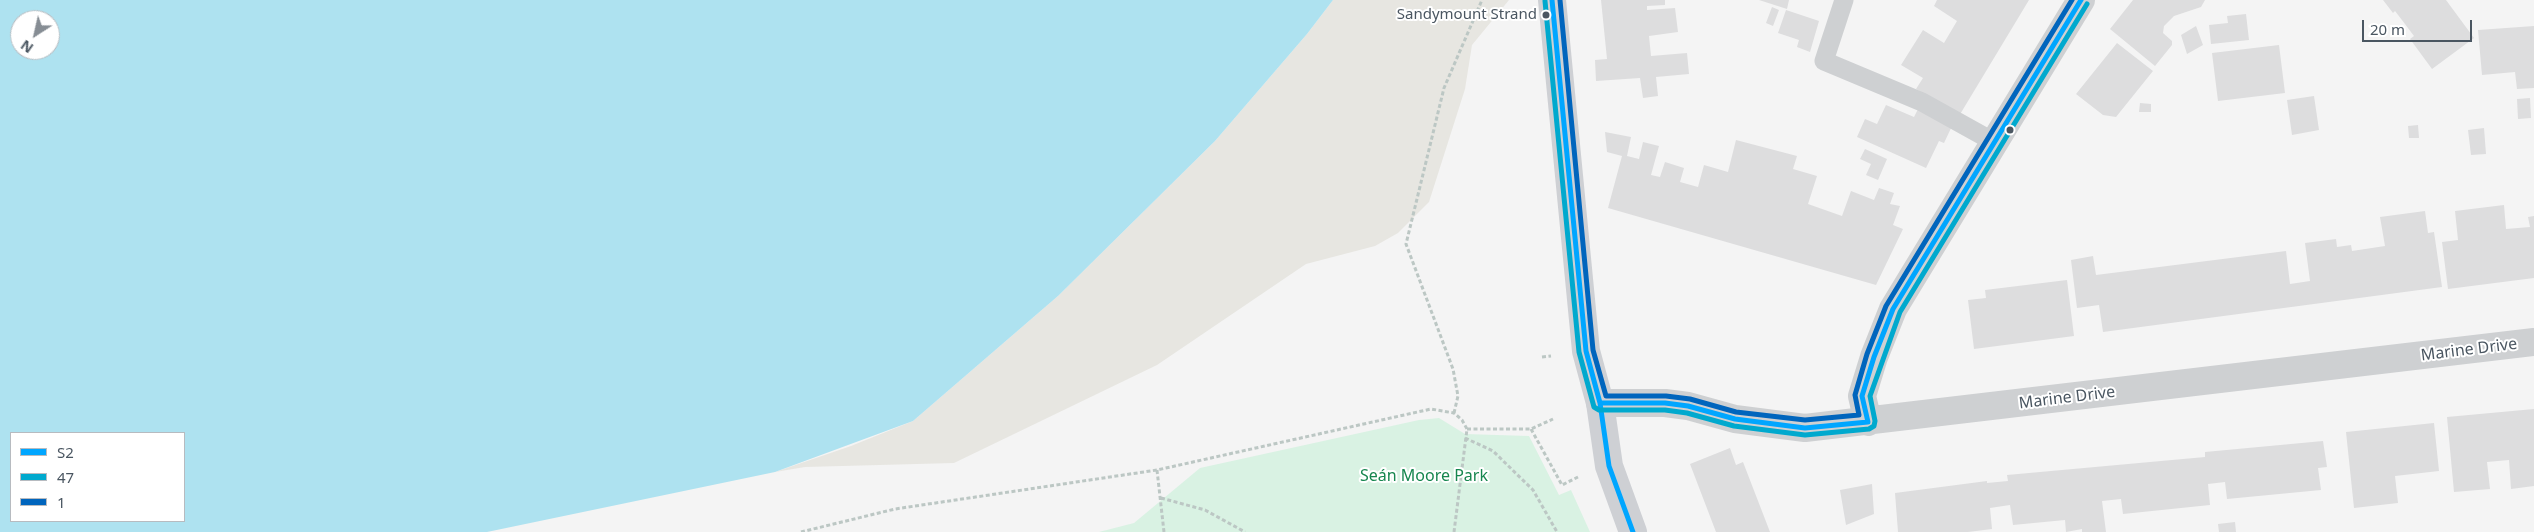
<!DOCTYPE html>
<meta charset="utf-8">
<style>
body{margin:0}
#map{position:relative;width:2534px;height:532px;overflow:hidden;background:#f4f4f4;font-family:"Noto Sans",sans-serif}
canvas{display:block}
.legend{position:absolute;left:10px;top:432px;width:175px;height:90px;box-sizing:border-box;background:#fff;border:1px solid #b7bbc0;margin:0;padding:6px 9px;list-style:none;font-size:15px;color:#4a5661}
.legend li{display:flex;align-items:center;gap:10px;height:25px}
.legend b{width:25px;border:1px solid #b7bbc0}
.north{position:absolute;left:10px;top:10px;width:50px;height:50px;box-sizing:border-box;background:#fff;border:1px solid #b7bbc0;border-radius:50%;rotate:215deg;font-size:14px;font-weight:700;line-height:20px;text-align:center;color:#4a5661}
.north::after{content:'';display:block;margin:auto;width:18px;height:22px;background:#868d94;clip-path:polygon(50% 0,100% 100%,50% 72%,0 100%)}
.scale{position:absolute;left:2362px;top:20px;width:110px;height:22px;box-sizing:border-box;border:2px solid #4a5661;border-top:0;padding-left:6px;font-size:15px;line-height:18px;white-space:nowrap;color:#4a5661;-webkit-text-stroke:4px #fff;paint-order:stroke}
</style>
<div id="map">
<canvas width="2534" height="532"></canvas>
<ul class="legend">
<li><b style="height:6px;background:#00a6ff"></b>S2</li>
<li><b style="height:6px;background:#00a9ce"></b>47</li>
<li><b style="height:6px;background:#0065bd"></b>1</li>
</ul>
<div class="north">N</div>
<div class="scale">20 m</div>
</div>
<script>
const ctx = document.querySelector('canvas').getContext('2d');
ctx.lineJoin = 'round';
function fill(path, color) { ctx.fillStyle = color; ctx.fill(path, 'evenodd'); }
const shape = rows => new Path2D(rows.map(r => 'M' + r).join(''));
function strokePath(path, color, width, dash) { ctx.strokeStyle = color; ctx.lineWidth = width; ctx.lineCap = dash ? 'butt' : 'round'; ctx.setLineDash(dash || []); ctx.stroke(path); }
function label(font, color, halo, rows, align = 'center') {
  ctx.font = font + ' "Noto Sans",sans-serif'; ctx.lineWidth = 4; ctx.setLineDash([]); ctx.textBaseline = 'middle'; ctx.strokeStyle = halo; ctx.fillStyle = color; for (const [text, x, y, turn = 0] of rows) {
    ctx.save(); ctx.translate(x, y); ctx.rotate((+turn || 0) * Math.PI / 180); ctx.textAlign = isNaN(turn) ? turn : align; if (halo) ctx.strokeText(text, 0, 0); ctx.fillText(text, 0, 0); ctx.restore();
  }
}
const green = shape([
 [1439,418,1465,434,1529,436,1559,495,1571,490,1590,532,1099,532,1134,523,1200,468,1419,420]
]);
const sand = shape([
 [1333,0,1509,0,1472,45,1465,89,1429,202,1398,233,1375,246,1306,264,1157,365,954,463,805,467,775,472,851,446,913,421,1058,296,1215,141,1307,34]
]);
const water = shape([
 [0,0,1333,0,1307,34,1215,141,1058,296,913,421,775,472,487,532,0,532],
 [20,20,50,20,50,50,20,50],
 [11,433,184,433,184,521,11,521]
]);
const building = shape([
 [1601,0,1665,0,1665,5,1647,6,1647,10,1675,8,1678,32,1649,36,1651,56,1687,53,1689,74,1656,77,1658,96,1643,98,1640,78,1596,81,1595,60,1607,59],
 [1759,0,1789,0,1787,9],
 [1937,0,2029,0,1959,116,1916,89,1923,78,1901,65,1923,30,1944,43,1957,21,1934,6],
 [2133,0,2205,0,2201,7,2174,16,2164,26,2163,33,2172,41,2172,45,2155,66,2110,29],
 [2383,0,2446,0,2474,38,2432,69,2410,39,2414,36,2405,24,2395,11,2393,13],
 [1772,7,1779,10,1773,26,1766,23],
 [1786,10,1819,21,1810,52,1797,47,1799,40,1778,33],
 [2246,14,2249,40,2211,44,2209,25,2228,23,2227,16],
 [2196,26,2203,45,2187,54,2181,35],
 [2534,26,2534,88,2517,89,2515,72,2482,75,2478,30],
 [2117,43,2153,71,2116,117,2103,115,2076,94],
 [2279,45,2285,93,2218,101,2212,53],
 [2314,96,2319,130,2292,135,2287,100],
 [2530,98,2531,118,2518,119,2517,99],
 [2140,103,2151,104,2151,112,2139,112],
 [1886,105,1914,117,1918,109,1953,124,1944,143,1939,141,1926,168,1857,137,1865,119,1877,124],
 [2418,125,2419,138,2409,138,2408,126],
 [2484,128,2486,154,2471,155,2468,130],
 [1605,132,1631,137,1627,156,1639,159,1643,142,1659,146,1651,175,1660,177,1665,162,1684,168,1680,182,1698,187,1704,165,1728,172,1736,140,1797,156,1793,169,1817,176,1808,204,1842,216,1851,191,1874,200,1879,188,1894,193,1890,204,1900,206,1893,225,1903,229,1876,285,1608,208,1622,156,1607,152],
 [1865,149,1887,159,1878,180,1866,175,1871,164,1860,159],
 [2504,205,2506,229,2530,227,2528,217,2534,216,2534,278,2448,289,2442,242,2458,240,2455,211],
 [2425,211,2428,233,2434,232,2442,287,2103,332,2099,305,2077,308,2071,260,2093,256,2096,275,2286,251,2290,284,2310,281,2305,243,2336,239,2337,247,2351,245,2352,251,2385,246,2380,217],
 [2067,280,2074,336,1974,349,1968,300,1986,298,1985,290],
 [2534,409,2534,486,2511,489,2509,460,2487,462,2490,489,2454,492,2447,417],
 [2434,423,2439,471,2395,476,2398,503,2354,508,2346,432],
 [2323,441,2327,467,2318,468,2321,490,2227,499,2225,482,2208,484,2210,505,2123,514,2121,499,2102,501,2106,532,2082,532,2082,529,2066,532,2065,520,2013,525,2010,505,1990,508,1992,529,1968,532,1898,532,1895,493,1987,481,1987,483,2008,481,2007,475,2205,457,2205,452],
 [1730,448,1736,465,1743,462,1770,532,1716,532,1690,464],
 [1872,484,1874,514,1846,525,1840,490],
 [2235,522,2236,532,2219,532,2218,524]
]);
const path = shape([
 [1542,357,1551,356],
 [1454,413,1458,396,1453,369,1406,244,1444,88,1482,0],
 [1467,429,1531,429,1553,419],
 [1531,429,1562,485,1578,477],
 [1465,438,1493,451,1533,490,1557,532],
 [1157,470,1164,532],
 [1161,498,1205,510,1245,532],
 [801,532,895,509,1157,470,1431,409,1454,413,1462,420,1467,429,1454,532]
]);
const lane = shape([
 [1844,0,1824,61,1922,102,1994,142]
]);
const street = shape([
 [1600,403,1665,403,1688,406,1735,419,1805,428,2534,342],
 [1868,422,1862,396,1874,357,1893,309,2081,0]
]);
const secondary = shape([
 [1552,0,1586,351,1600,403,1609,466,1633,532]
]);
const bus1 = shape([
 [1552,0,1586,351,1600,403,1609,466,1633,532],
 [1600,403,1665,403,1688,406,1735,419,1805,428,1868,422,1862,396,1874,357,1893,309,2081,0]
]);
const bus2 = shape([
 [1545,1,1579,352,1594,407,1599,410,1665,410,1687,413,1734,426,1805,435,1869,429,1874,426,1875,421,1870,396,1900,312,2087,4]
]);
const bus3 = shape([
 [1560,0,1593,350,1606,396,1666,396,1690,399,1736,412,1805,420,1859,415,1855,395,1867,354,1886,306,2072,0]
]);
const markers = [
 [1546,15,4.5,"#4a5661"],
 [2010,130,4.5,"#4a5661"]
];
const busNames = [
 ["Sandymount Strand",1537,15]
];
const streetNames = [
 ["Marine Drive",2469,350,-7],
 ["Marine Drive",2067,398,-7]
];
const parkNames = [
 ["Seán Moore Park",1424,476]
];
fill(green, '#d9f2e3');
fill(sand, '#e7e6e1');
fill(water, '#aee2f0');
fill(building, '#ddddde');
strokePath(path, '#bcc7c4', 3, [4, 2.5]);
strokePath(lane, '#ced0d2', 19);
strokePath(street, '#ced0d2', 28);
strokePath(secondary, '#ced0d4', 28);
strokePath(bus1, '#00a6ff', 5);
strokePath(bus2, '#00a9ce', 5);
strokePath(bus3, '#0065bd', 5);
for (const [x, y, r, color] of markers) { const dot = new Path2D(); dot.arc(x, y, r, 0, 2 * Math.PI); ctx.fillStyle = color; ctx.fill(dot); strokePath(dot, '#fff', 2); }
label('15px', '#4a5661', '#fff', busNames, 'right');
label('16px', '#4a5661', '#fff', streetNames);
label('16px', '#17864f', '#fff', parkNames);
</script>
